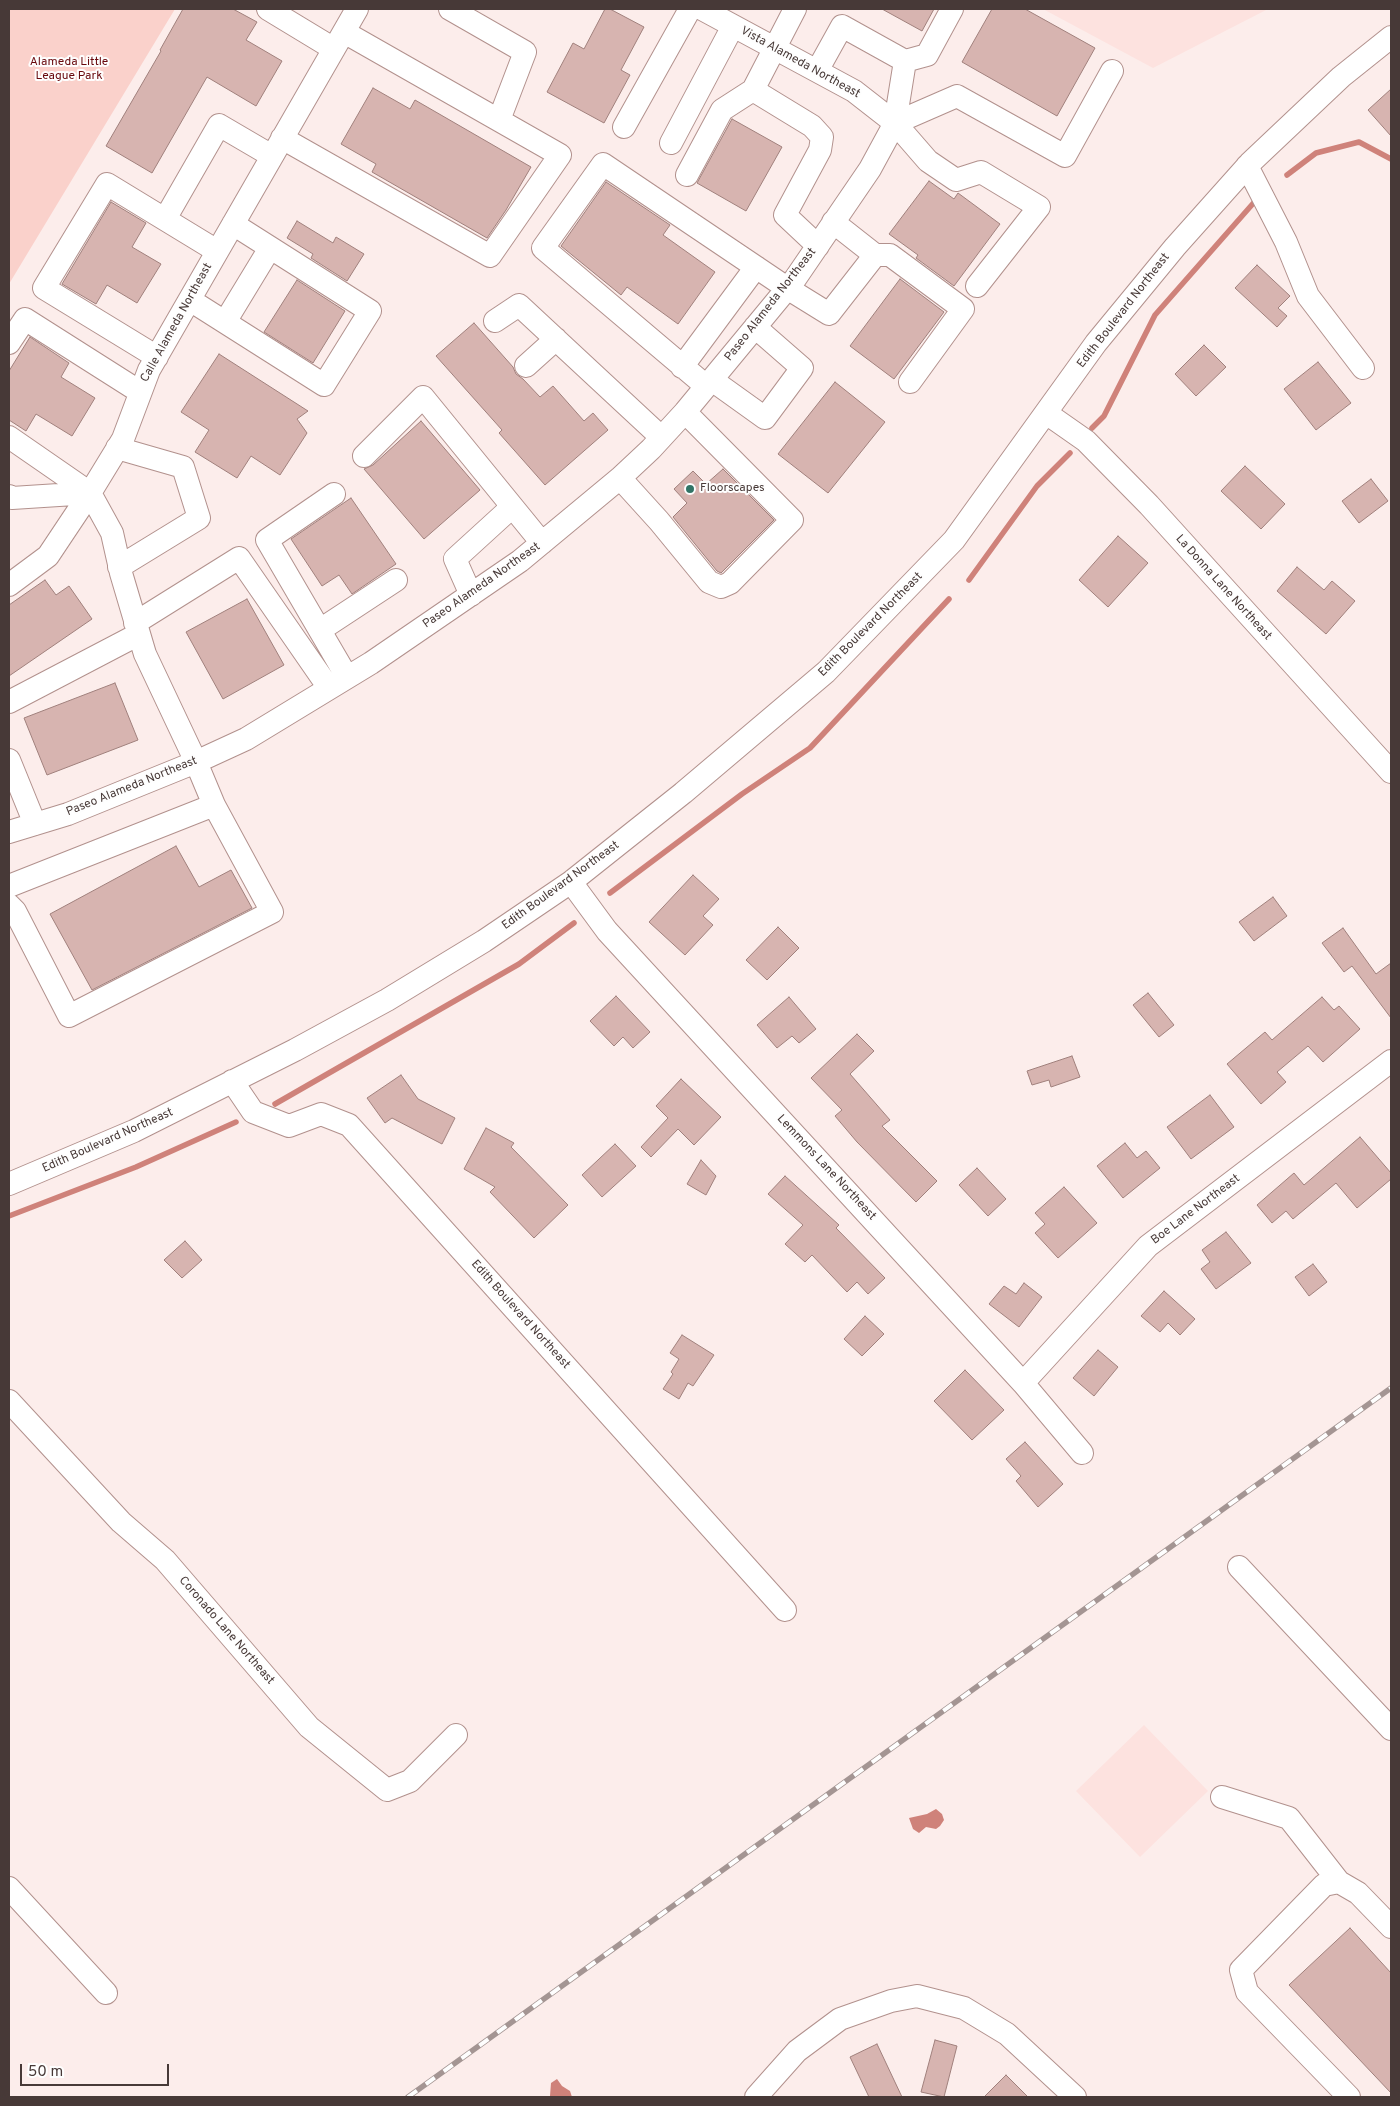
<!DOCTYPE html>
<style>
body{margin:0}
#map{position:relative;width:1400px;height:2106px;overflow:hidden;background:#fcedeb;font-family:Overpass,sans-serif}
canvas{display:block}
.frame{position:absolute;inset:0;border:10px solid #473937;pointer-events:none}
.scale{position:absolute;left:20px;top:2064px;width:149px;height:22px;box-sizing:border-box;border:2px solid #473937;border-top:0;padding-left:6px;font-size:15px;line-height:18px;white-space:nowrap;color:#473937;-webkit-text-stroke:4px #fefefe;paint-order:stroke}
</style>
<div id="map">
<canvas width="1400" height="2106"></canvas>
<div class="frame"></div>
<div class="scale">50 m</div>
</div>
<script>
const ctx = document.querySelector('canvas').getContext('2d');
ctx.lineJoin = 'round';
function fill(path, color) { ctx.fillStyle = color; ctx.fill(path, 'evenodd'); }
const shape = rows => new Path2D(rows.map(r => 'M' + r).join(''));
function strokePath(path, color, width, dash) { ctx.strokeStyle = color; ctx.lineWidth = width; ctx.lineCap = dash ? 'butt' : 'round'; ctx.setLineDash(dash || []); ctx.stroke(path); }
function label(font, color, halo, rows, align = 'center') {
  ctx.font = font + ' Overpass,sans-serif'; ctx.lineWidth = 4; ctx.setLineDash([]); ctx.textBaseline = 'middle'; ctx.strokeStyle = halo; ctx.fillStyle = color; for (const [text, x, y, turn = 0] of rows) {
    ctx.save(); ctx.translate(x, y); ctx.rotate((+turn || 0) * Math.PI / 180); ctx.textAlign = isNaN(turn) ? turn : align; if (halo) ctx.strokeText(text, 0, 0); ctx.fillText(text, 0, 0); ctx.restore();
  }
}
const built = shape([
 [1043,9,1268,9,1153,68],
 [1144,1725,1208,1791,1140,1857,1076,1791]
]);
const green = shape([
 [9,9,175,9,9,284]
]);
const water = shape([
 [936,1809,942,1814,944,1820,940,1826,936,1829,926,1827,919,1833,913,1829,909,1818,927,1814],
 [557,2079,562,2086,570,2091,572,2097,550,2096,551,2083]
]);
const stream = shape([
 [1287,175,1316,153,1359,142,1391,159],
 [1092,428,1104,416,1155,315,1257,199],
 [969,580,1037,486,1070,453],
 [610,893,742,794,810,748,949,599],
 [275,1104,519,964,574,923],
 [9,1216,136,1167,236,1122]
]);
const building = shape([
 [183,9,233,9,257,22,246,40,282,61,256,106,207,77,152,173,106,146,161,51,160,50,183,9],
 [605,9,610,9,644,27,621,70,630,75,604,123,547,92,573,43,584,49,605,9],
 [882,9,934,9,922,31,882,9],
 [992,9,1025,9,1095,48,1057,116,962,62,992,9],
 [373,88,410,109,415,100,531,167,506,210,487,238,372,172,376,164,341,144,373,88],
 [1391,89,1391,136,1368,110,1391,89],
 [732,119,782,147,746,211,697,183,732,119],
 [929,181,954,199,958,193,1000,224,954,286,916,258,918,255,889,234,929,181],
 [606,182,670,225,663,235,715,272,678,324,627,287,621,295,561,246,606,182],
 [111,202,146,223,132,247,161,264,137,303,107,285,96,304,62,284,111,202],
 [297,221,333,243,336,237,364,254,347,281,311,258,313,254,287,238,297,221],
 [1257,265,1290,296,1278,308,1287,316,1277,327,1235,288,1257,265],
 [900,279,944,312,894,379,850,346,900,279],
 [297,280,345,311,313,363,264,332,297,280],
 [474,323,513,367,516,374,523,379,540,397,553,386,584,421,593,413,608,430,545,485,499,433,502,430,436,356,474,323],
 [30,337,69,363,61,377,95,398,72,436,36,414,26,431,9,420,9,371,30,337],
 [1204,345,1226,367,1196,396,1175,374,1204,345],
 [219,354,308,411,297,419,307,433,280,475,251,456,237,478,195,452,209,430,181,412,219,354],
 [1318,362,1351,403,1316,430,1284,389,1318,362],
 [835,382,885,422,828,493,778,454,835,382],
 [421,421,480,490,424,539,364,469,373,465,421,421],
 [1245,466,1285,504,1261,529,1221,491,1245,466],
 [723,469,774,520,721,573,717,571,673,517,687,503,674,489,693,471,706,484,723,469],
 [1371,479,1388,501,1359,523,1342,501,1371,479],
 [351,498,396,564,352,594,339,575,322,586,291,539,351,498],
 [1118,536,1148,563,1108,607,1079,580,1118,536],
 [1297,567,1324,590,1332,581,1355,601,1326,634,1277,591,1297,567],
 [45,580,56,595,69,586,92,619,9,676,9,605,45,580],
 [247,599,284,665,223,699,186,632,247,599],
 [115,683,138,740,47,775,24,718,115,683],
 [176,846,199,887,231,870,252,908,92,990,50,914,176,846],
 [693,875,719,899,703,916,713,925,685,955,649,922,693,875],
 [1273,897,1287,916,1254,941,1239,922,1273,897],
 [778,927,799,948,767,980,746,960,778,927],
 [1343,928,1376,974,1391,963,1391,1018,1352,966,1344,972,1322,943,1343,928],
 [1148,993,1174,1025,1159,1037,1133,1005,1148,993],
 [616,996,650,1032,633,1048,623,1037,614,1046,590,1021,616,996],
 [789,997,816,1029,799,1043,792,1036,777,1048,757,1025,789,997],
 [1322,997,1334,1010,1339,1006,1360,1029,1323,1062,1308,1046,1277,1072,1286,1082,1261,1104,1227,1064,1265,1032,1272,1040,1322,997],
 [857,1034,874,1051,850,1074,890,1120,882,1126,937,1181,916,1202,857,1142,835,1116,842,1110,811,1078,857,1034],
 [1072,1056,1080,1077,1051,1087,1049,1080,1032,1085,1027,1071,1072,1056],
 [401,1075,418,1099,455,1118,442,1144,392,1118,385,1123,367,1098,401,1075],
 [681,1079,721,1117,694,1145,678,1129,651,1157,641,1147,668,1118,656,1106,681,1079],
 [1210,1095,1234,1127,1191,1159,1167,1127,1210,1095],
 [486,1128,514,1143,511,1147,568,1205,534,1238,490,1192,495,1187,464,1169,486,1128],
 [1360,1137,1391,1173,1391,1179,1357,1208,1336,1183,1293,1219,1286,1211,1272,1223,1257,1205,1294,1173,1304,1185,1360,1137],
 [1125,1143,1137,1158,1146,1151,1160,1168,1123,1198,1097,1166,1125,1143],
 [615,1144,636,1166,602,1197,582,1175,615,1144],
 [701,1160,716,1176,706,1195,687,1184,701,1160],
 [977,1168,1006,1199,988,1216,959,1185,977,1168],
 [785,1176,839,1225,836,1228,885,1278,868,1294,857,1282,847,1292,812,1255,805,1262,785,1244,803,1225,768,1194,785,1176],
 [1064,1187,1097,1223,1058,1258,1035,1233,1045,1224,1035,1213,1064,1187],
 [1226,1232,1251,1263,1216,1289,1201,1269,1210,1262,1202,1250,1226,1232],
 [185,1241,202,1260,182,1278,164,1260,185,1241],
 [1313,1264,1327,1282,1309,1296,1295,1277,1313,1264],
 [1024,1283,1042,1297,1019,1327,989,1304,1004,1286,1016,1294,1024,1283],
 [1164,1291,1195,1319,1180,1335,1168,1323,1160,1332,1141,1316,1164,1291],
 [865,1316,884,1334,862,1356,844,1339,865,1316],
 [682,1335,714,1355,693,1386,688,1383,679,1399,663,1389,673,1374,671,1372,679,1359,670,1353,682,1335],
 [1098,1350,1118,1367,1094,1396,1073,1378,1098,1350],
 [965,1370,1004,1410,972,1440,934,1401,965,1370],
 [1025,1442,1063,1484,1038,1507,1016,1481,1021,1476,1006,1459,1025,1442],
 [1350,1928,1391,1973,1391,2093,1289,1985,1350,1928],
 [935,2040,957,2046,944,2097,921,2092,935,2040],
 [877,2044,902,2097,869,2097,850,2057,877,2044],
 [1006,2075,1028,2097,984,2097,1006,2075]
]);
const minor = shape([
 [268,9,334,49],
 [450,9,525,52,499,120],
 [702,9,854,91,895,123,928,161,956,180,981,172,1039,207,977,286],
 [795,9,753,90,812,126,822,137,820,150,785,215,818,246],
 [905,61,927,55,952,9],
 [895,123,957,96,1065,156,1112,71],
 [624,127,690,9],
 [282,138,490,256,560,155,344,32],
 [671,143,733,26],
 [1247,166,1286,242,1308,296,1363,368],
 [687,175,722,110,753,90],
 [165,219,219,125,272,156],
 [833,222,875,255,890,255,963,309,910,382],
 [190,300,324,385,370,311,233,224],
 [495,321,519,305,661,437],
 [225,322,270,248],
 [9,343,25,319,140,392],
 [157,357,44,288,107,184,217,251],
 [526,366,556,339],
 [682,367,756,267],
 [712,380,765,418,802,368,755,327],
 [706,386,543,248,603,164,787,288,829,314,875,255],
 [1046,413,1086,441,1149,505,1391,772],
 [9,437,90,493],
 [117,448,183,467,199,518,119,567],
 [364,456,423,397,542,543],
 [620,478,659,521,709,582,721,587,730,583,792,520,685,412],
 [334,494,267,540,347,677],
 [9,496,12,498,90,493],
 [9,585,48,556,90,493],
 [471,595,455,559,512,507],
 [135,623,239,558,329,688],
 [320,630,396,580],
 [9,702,139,634],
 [9,760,35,824],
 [9,832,68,814,196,762,246,739,371,663,520,561,620,478,651,449,685,412,795,279,870,169,895,123,905,61,842,26,817,71],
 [571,882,607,931,1023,1383,1082,1453],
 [9,886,214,805],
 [9,905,15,911,69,1016,272,912,214,805,196,762,145,654,121,573,112,533,90,493,123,439,149,370,357,9],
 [232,1081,253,1112,289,1126,321,1114,349,1125,785,1610],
 [9,1184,134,1131,295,1050,387,1000,484,941,571,882,683,793,826,672,954,540,1096,343,1175,247,1250,163,1341,77,1391,37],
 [1023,1383,1148,1246,1391,1061],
 [9,1401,121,1522,165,1560,309,1727,387,1790,410,1781,456,1735],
 [1239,1567,1391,1729],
 [1222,1797,1289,1818,1339,1882],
 [9,1888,106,1993],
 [756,2097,797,2051,840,2019,891,2001,917,1996,964,2008,1007,2034,1075,2097],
 [1349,2097,1247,1992,1241,1970,1324,1885,1339,1882,1358,1893,1391,1927]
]);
const rail = shape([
 [408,2097,1391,1388]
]);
const markers = [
 [690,489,5,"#327466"]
];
const parkNames = [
 ["Alameda Little",69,63],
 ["League Park",69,77]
];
const streetNames = [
 ["Vista Alameda Northeast",800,63,29],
 ["Paseo Alameda Northeast",771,305,-52],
 ["Edith Boulevard Northeast",1124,311,-52],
 ["Calle Alameda Northeast",177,323,-61],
 ["Paseo Alameda Northeast",482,586,-35],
 ["La Donna Lane Northeast",1223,588,48],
 ["Edith Boulevard Northeast",871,625,-45],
 ["Paseo Alameda Northeast",132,787,-22],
 ["Edith Boulevard Northeast",561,886,-36],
 ["Edith Boulevard Northeast",108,1141,-24],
 ["Lemmons Lane Northeast",826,1168,47],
 ["Boe Lane Northeast",1196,1210,-37],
 ["Edith Boulevard Northeast",520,1315,48],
 ["Coronado Lane Northeast",226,1631,49]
];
const poiNames = [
 ["Floorscapes",700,489]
];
fill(built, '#fde2df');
fill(green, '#fad1cb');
fill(water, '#cf827a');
strokePath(stream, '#cf827a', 5.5);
fill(building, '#d7b4b0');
strokePath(building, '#a0807c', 1);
strokePath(minor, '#b2918d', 24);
strokePath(minor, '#fff', 22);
strokePath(rail, '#a49593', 5.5);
strokePath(rail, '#fefefe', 4, [11]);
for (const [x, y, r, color] of markers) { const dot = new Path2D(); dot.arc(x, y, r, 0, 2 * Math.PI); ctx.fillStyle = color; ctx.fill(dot); strokePath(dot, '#fefefe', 2); }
label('12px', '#68080c', '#fefefe', parkNames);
label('12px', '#473937', '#fefefe', streetNames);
label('12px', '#473937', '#fefefe', poiNames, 'left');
</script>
